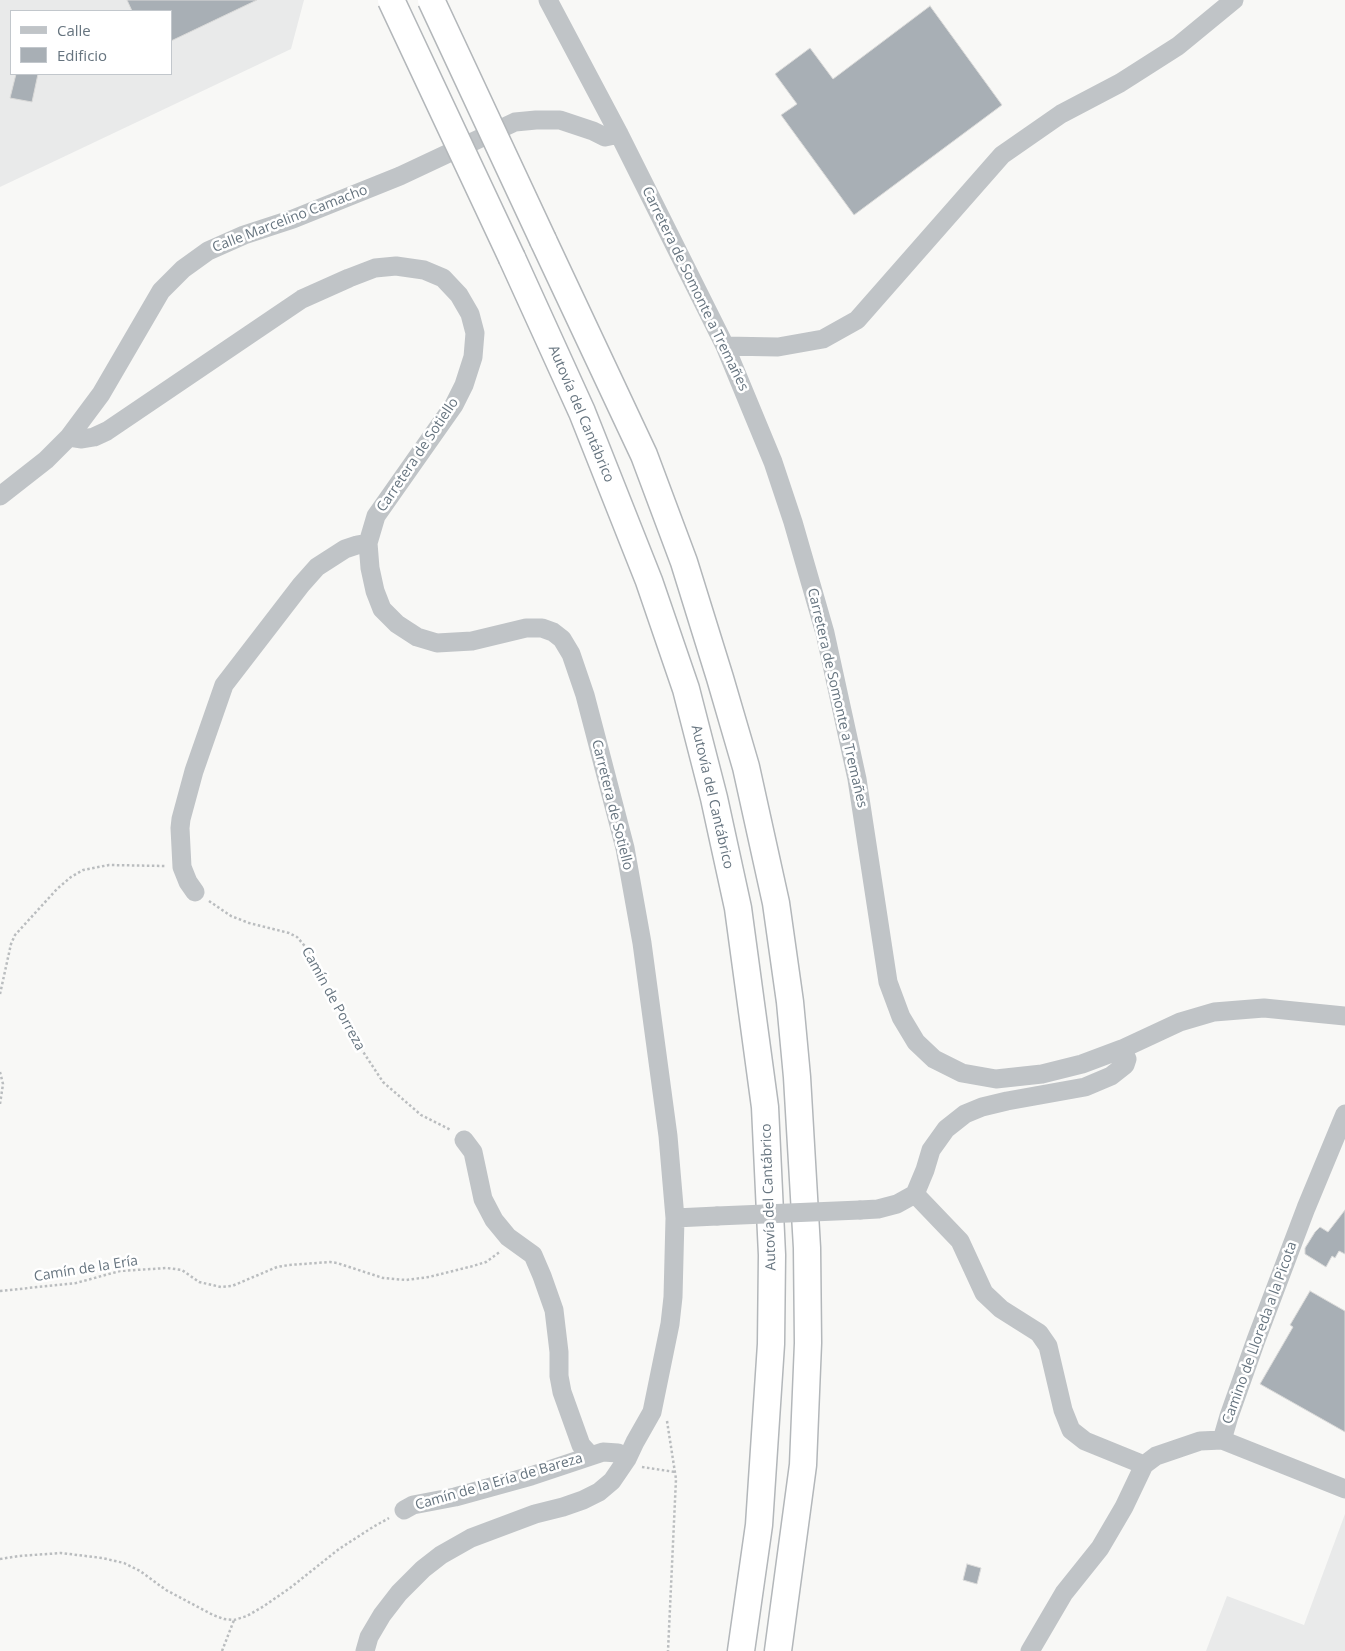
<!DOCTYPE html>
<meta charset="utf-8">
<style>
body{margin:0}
#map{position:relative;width:1345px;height:1651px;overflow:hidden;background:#f8f8f6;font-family:"Open Sans",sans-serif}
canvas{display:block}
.legend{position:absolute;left:10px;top:10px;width:162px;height:65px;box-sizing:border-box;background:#fff;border:1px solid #c2c7cc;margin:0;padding:6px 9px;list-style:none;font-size:15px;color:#66747f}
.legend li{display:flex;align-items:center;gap:10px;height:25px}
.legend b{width:25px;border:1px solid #c2c7cc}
</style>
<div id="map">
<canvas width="1345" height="1651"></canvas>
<ul class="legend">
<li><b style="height:6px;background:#c0c4c7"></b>Calle</li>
<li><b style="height:14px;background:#a8afb5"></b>Edificio</li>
</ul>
</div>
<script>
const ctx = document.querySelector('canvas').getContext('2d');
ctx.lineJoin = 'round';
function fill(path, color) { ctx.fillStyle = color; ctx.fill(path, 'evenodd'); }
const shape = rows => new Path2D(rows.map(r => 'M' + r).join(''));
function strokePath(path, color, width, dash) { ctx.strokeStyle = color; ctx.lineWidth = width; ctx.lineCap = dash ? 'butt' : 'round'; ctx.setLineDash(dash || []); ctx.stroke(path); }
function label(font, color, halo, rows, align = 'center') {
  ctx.font = font + ' "Open Sans",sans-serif'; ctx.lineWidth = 5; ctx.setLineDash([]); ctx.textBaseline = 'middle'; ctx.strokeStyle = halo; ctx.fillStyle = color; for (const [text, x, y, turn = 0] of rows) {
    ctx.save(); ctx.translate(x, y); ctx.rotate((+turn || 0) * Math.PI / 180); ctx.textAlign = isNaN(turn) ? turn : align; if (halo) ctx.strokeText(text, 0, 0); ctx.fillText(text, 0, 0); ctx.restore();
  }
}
const built = shape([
 [0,0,304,0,291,49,0,187],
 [11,11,171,11,171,74,11,74],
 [1345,1514,1345,1651,1206,1651,1227,1596,1304,1625]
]);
const building = shape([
 [127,0,257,0,171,41,171,11,132,11,127,0],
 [930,6,1002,105,854,215,781,115,797,104,775,74,810,48,833,79,930,6],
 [16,74,38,74,32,102,10,98,16,74],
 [1345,1210,1345,1254,1339,1251,1335,1258,1332,1256,1326,1267,1305,1254,1305,1248,1315,1232,1320,1227,1328,1232,1345,1210],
 [1310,1291,1345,1311,1345,1432,1260,1384,1293,1327,1290,1325,1310,1291],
 [967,1564,981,1568,977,1584,963,1580,967,1564]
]);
const path = shape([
 [209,901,231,916,249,923,289,933,297,937,310,952,352,1035,383,1082,421,1115,451,1130],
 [0,994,11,944,15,935,57,889,71,877,83,870,109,865,165,866],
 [0,1072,3,1084,0,1104],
 [0,1291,76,1283,120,1271,167,1268,182,1270,199,1282,221,1287,232,1286,277,1267,289,1265,330,1262,337,1263,383,1278,406,1280,429,1277,473,1266,486,1262,501,1251],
 [667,1421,676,1479,668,1651],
 [642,1467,675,1472],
 [0,1559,19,1556,61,1553,102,1558,124,1563,140,1571,166,1590,213,1615,224,1619,234,1620,247,1616,264,1606,290,1588,339,1549,373,1527,389,1518],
 [222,1651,234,1620]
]);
const minor = shape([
 [548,0,619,134,725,346,773,462,793,522,825,633,857,779,888,982,901,1017,916,1042,934,1059,962,1073,996,1079,1042,1074,1082,1064,1122,1049,1180,1022,1214,1012,1264,1008,1345,1016],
 [725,346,778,347,823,339,857,320,1002,155,1061,114,1120,83,1178,46,1234,0],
 [69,437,82,439,94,437,107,431,302,299,349,278,375,268,396,266,424,270,443,278,459,295,470,314,475,333,473,357,464,385,454,405,376,516,368,543,370,568,375,591,382,609,397,624,417,637,437,643,472,641,526,628,542,628,553,632,562,639,571,654,585,695,625,848,642,943,668,1136,675,1218,673,1297,670,1324,652,1412,635,1442,627,1459,612,1481,599,1492,583,1500,563,1507,535,1514,471,1538,441,1555,423,1569,399,1593,382,1615,369,1637,365,1651],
 [0,496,46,460,69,437,101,394,161,291,183,269,208,251,244,235,293,219,400,176,515,122,536,120,560,120,593,131,605,137,619,134],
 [195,892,188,882,182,867,180,828,181,819,194,771,224,685,301,585,317,567,345,549,357,545,368,543],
 [464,1140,473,1152,483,1199,494,1220,508,1237,533,1255,542,1276,554,1310,559,1352,559,1376,562,1392,581,1445,591,1456],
 [915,1194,960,1241,984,1293,1001,1309,1039,1333,1048,1346,1063,1410,1071,1430,1085,1441,1144,1465],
 [860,1210,878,1209,897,1204,915,1194,925,1170,931,1150,946,1129,965,1114,982,1107,1007,1101,1085,1087,1111,1076,1125,1065,1127,1059,1122,1049],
 [675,1218,717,1216],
 [1222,1440,1229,1416,1256,1340,1306,1208,1345,1114],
 [404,1510,413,1505,455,1497,531,1476,603,1452,618,1453,627,1459],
 [1030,1651,1064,1593,1100,1548,1124,1507,1144,1465,1156,1456,1200,1441,1222,1440,1345,1489]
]);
const highway = shape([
 [543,240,644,455,684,562,720,678,746,767,776,903,790,1002,797,1077,807,1248,808,1343,803,1465,778,1651],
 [512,258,582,412,649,581,686,689,714,798,738,908,765,1107,772,1255,771,1344,759,1525,741,1651]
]);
const minorBridge = shape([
 [717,1216,860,1210]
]);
const highwayBridge = shape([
 [391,0,512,258],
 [431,0,543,240]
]);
const streetNames = [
 ["Calle Marcelino Camacho",290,219,-21],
 ["Carretera de Somonte a Tremañes",695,289,64],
 ["Autovía del Cantábrico",581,414,67],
 ["Carretera de Sotiello",418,455,-56],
 ["Carretera de Somonte a Tremañes",837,698,77],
 ["Autovía del Cantábrico",712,797,77],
 ["Carretera de Sotiello",612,805,76],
 ["Camín de Porreza",333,999,61],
 ["Autovía del Cantábrico",769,1197,-92],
 ["Camín de la Ería",86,1269,-9],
 ["Camino de Lloreda a la Picota",1260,1333,-70],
 ["Camín de la Ería de Bareza",499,1482,-16]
];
fill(built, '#e9eaea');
fill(building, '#a8afb5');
strokePath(building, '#dadad9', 1);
strokePath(highway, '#b3b7ba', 29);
strokePath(path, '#babdbf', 2.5, [2.5, 2.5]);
strokePath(minor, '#c0c4c7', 19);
strokePath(highway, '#fff', 26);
strokePath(highwayBridge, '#b3b7ba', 29, []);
strokePath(minorBridge, '#c0c4c7', 19);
strokePath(highwayBridge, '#fff', 26);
label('14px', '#66747f', '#fff', streetNames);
</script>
